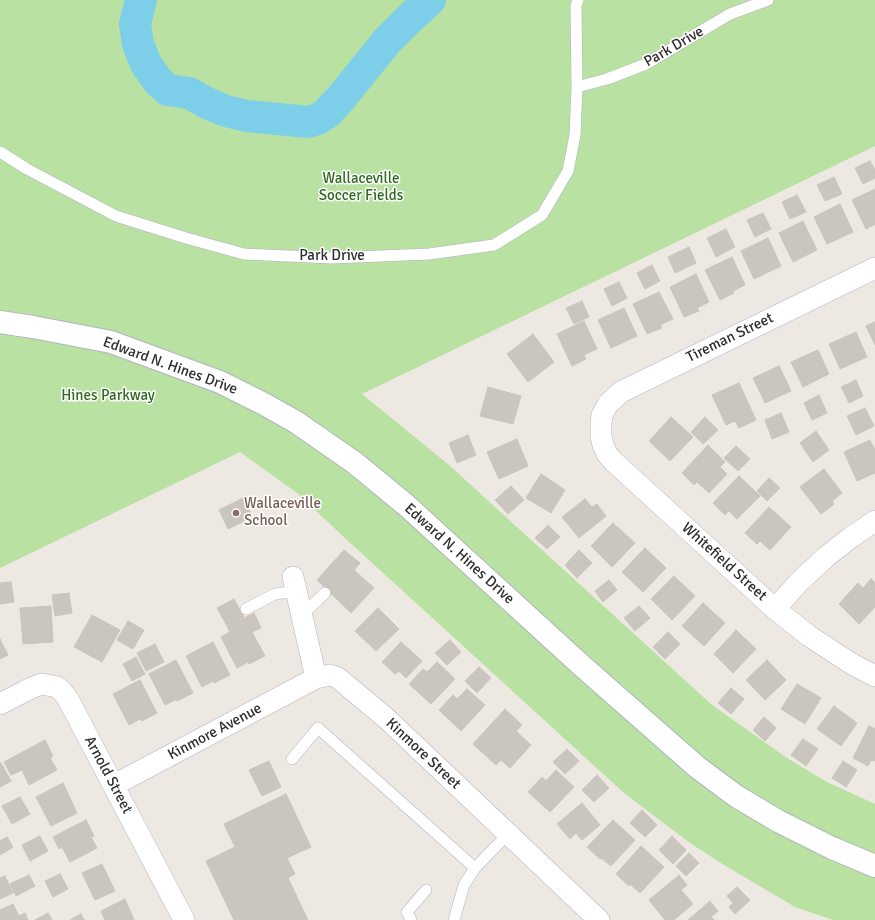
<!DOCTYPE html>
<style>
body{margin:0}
canvas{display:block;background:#eee8e2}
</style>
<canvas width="875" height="920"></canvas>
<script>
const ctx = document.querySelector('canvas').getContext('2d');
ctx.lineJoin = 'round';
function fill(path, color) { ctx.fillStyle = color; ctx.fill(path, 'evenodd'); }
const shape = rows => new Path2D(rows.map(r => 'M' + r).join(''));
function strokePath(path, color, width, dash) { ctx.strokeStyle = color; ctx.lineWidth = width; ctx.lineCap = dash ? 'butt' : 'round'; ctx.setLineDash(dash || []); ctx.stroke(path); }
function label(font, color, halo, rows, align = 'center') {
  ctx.font = font + ' Signika,sans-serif'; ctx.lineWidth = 3; ctx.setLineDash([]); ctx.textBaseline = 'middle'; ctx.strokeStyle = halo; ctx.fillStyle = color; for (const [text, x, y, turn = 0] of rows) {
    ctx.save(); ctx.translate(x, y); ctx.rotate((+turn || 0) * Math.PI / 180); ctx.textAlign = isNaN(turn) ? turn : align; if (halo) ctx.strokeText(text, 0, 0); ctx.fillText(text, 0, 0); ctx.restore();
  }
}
const green = shape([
 [0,0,875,0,875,146,362,394,449,465,712,705,787,758,827,782,875,804,875,920,833,920,795,907,724,865,690,843,624,793,347,540,297,493,240,452,0,568]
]);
const river = shape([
 [141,0,135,24,138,44,146,64,158,81,168,90,189,93,207,103,226,111,247,116,308,122,318,119,327,113,341,98,387,41,409,19,430,0]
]);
const building = shape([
 [870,161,875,170,875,178,863,184,855,168,870,161],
 [834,177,842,194,825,201,817,185,834,177],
 [875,189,875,224,866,229,852,200,875,189],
 [797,195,806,212,790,219,782,202,797,195],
 [840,204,853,232,827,244,814,217,840,204],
 [763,213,771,229,755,237,747,220,763,213],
 [803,221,817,250,793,262,779,233,803,221],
 [726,229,735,247,716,257,707,238,726,229],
 [768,238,781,266,754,279,741,251,768,238],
 [689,247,696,263,675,273,668,257,689,247],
 [732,257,745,285,733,291,734,293,720,300,705,270,732,257],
 [652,265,660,281,645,289,637,273,652,265],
 [696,274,709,302,697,308,699,311,684,317,670,287,696,274],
 [619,282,627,298,612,306,604,289,619,282],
 [659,292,673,319,660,325,662,328,647,334,633,304,659,292],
 [582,301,589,317,574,324,566,308,582,301],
 [624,308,637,336,611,348,598,320,624,308],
 [584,321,597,349,584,355,586,359,572,366,557,334,584,321],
 [875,322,875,345,866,326,875,322],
 [856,332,867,357,840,369,829,344,856,332],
 [533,334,554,362,528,382,507,354,533,334],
 [818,350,829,374,803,387,791,362,818,350],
 [779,366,791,391,765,403,753,378,779,366],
 [856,380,863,396,849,403,841,387,856,380],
 [739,383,756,420,739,428,735,421,726,425,712,395,739,383],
 [488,387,521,396,513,424,480,416,488,387],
 [819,395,827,413,812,420,804,403,819,395],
 [865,408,874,426,856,435,847,416,865,408],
 [781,413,789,432,772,439,765,420,781,413],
 [671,417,693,437,670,461,649,441,671,417],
 [705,417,718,430,703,444,691,432,705,417],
 [816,431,829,450,813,462,800,443,816,431],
 [468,435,476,455,457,463,449,443,468,435],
 [517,439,528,466,499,479,487,452,517,439],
 [870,440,875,450,875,473,857,481,844,452,870,440],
 [708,445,725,462,720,467,727,474,709,493,697,482,694,485,682,473,708,445],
 [736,446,750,459,738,471,724,458,736,446],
 [824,469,842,493,832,501,834,504,821,514,800,487,824,469],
 [541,474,565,490,551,513,526,498,541,474],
 [739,476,760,496,737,519,729,511,725,515,713,503,739,476],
 [769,478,780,488,767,501,757,491,769,478],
 [511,486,524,500,508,514,495,500,511,486],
 [243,498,253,517,228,529,219,510,243,498],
 [585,499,592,507,597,504,606,516,579,538,562,517,585,499],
 [769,507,791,527,770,550,760,541,757,544,745,533,769,507],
 [613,523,635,543,612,567,591,546,613,523],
 [548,525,560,537,547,549,535,538,548,525],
 [645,548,666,568,643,592,622,572,645,548],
 [344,550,360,563,354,570,374,588,351,613,317,580,344,550],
 [579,550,592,563,577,578,565,565,579,550],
 [674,576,695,596,672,620,651,599,674,576],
 [871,579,875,583,875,607,859,624,839,604,858,583,863,588,871,579],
 [609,580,617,590,603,602,595,591,609,580],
 [11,582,14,602,0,604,0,583,11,582],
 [69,593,72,613,55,616,52,595,69,593],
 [234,599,244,617,227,626,217,608,234,599],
 [703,603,725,623,704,646,682,626,703,603],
 [51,606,53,642,23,644,20,608,51,606],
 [639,606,650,618,635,631,624,618,639,606],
 [378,608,399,629,376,651,355,631,378,608],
 [254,613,261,628,252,632,265,656,249,664,248,662,237,668,221,637,230,632,227,627,254,613],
 [92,615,120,630,102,662,74,647,92,615],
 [128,621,144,630,133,649,117,640,128,621],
 [736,630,756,649,733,673,714,654,736,630],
 [668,632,680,644,665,659,653,647,668,632],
 [0,639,8,655,0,659,0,639],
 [450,640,461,652,447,665,435,653,450,640],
 [213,642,230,675,214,683,213,681,202,687,186,656,213,642],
 [401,642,422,661,406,678,399,671,395,674,382,662,401,642],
 [155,644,164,662,146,671,137,653,155,644],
 [136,657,145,674,132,681,123,664,136,657],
 [176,660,193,693,177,701,177,699,165,705,149,674,176,660],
 [767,660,786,680,765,700,746,680,767,660],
 [437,662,455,679,431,704,409,684,423,669,427,672,437,662],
 [479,667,491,678,477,693,465,681,479,667],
 [140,680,157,713,142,721,140,719,129,725,113,694,140,680],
 [797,684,821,698,805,724,781,709,797,684],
 [731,688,744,699,731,714,718,703,731,688],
 [467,689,485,705,461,731,439,710,453,695,457,699,467,689],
 [834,706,857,723,841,746,817,729,834,706],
 [505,709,522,725,516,731,531,745,510,768,501,760,496,765,473,744,505,709],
 [764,717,776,728,765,741,753,730,764,717],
 [869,726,875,729,875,761,871,760,868,766,853,758,869,726],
 [803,739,818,749,806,766,791,755,803,739],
 [45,740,53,756,50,758,57,770,29,785,22,770,11,775,4,762,45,740],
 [567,749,579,761,565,774,553,762,567,749],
 [269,761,281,787,262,796,249,770,269,761],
 [843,761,857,770,846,787,832,778,843,761],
 [0,763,1,763,11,781,0,787,0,763],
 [556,770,574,787,550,812,528,792,542,777,546,781,556,770],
 [597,775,609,788,594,802,582,790,597,775],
 [63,783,77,813,51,826,36,797,63,783],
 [286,794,311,847,287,858,295,874,288,878,308,920,234,920,206,861,235,847,224,824,286,794],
 [20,797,30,814,12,824,2,806,20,797],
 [582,803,600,825,582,840,576,833,570,839,557,824,582,803],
 [642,810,657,825,645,837,630,823,642,810],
 [86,820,94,836,91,837,97,848,70,862,62,847,59,849,53,837,86,820],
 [613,820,635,840,611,866,601,858,600,859,587,847,613,820],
 [40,836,48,851,30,861,22,845,40,836],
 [672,836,686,850,673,864,659,850,672,836],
 [7,837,13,847,0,855,0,841,7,837],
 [641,846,664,867,640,893,630,884,629,886,616,874,641,846],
 [689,853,699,863,686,876,676,866,689,853],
 [102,864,115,891,95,900,82,873,102,864],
 [60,874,68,889,53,897,45,881,60,874],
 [29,875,35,886,16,896,10,884,29,875],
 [679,875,687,885,681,890,693,904,674,920,665,920,649,900,679,875],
 [5,876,13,893,0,899,0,878,5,876],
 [737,887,750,900,735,914,729,907,733,903,727,896,737,887],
 [125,899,134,920,105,920,101,911,125,899],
 [710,901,718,911,711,917,714,920,688,920,710,901],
 [13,904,19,916,25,913,28,920,0,920,0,910,13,904],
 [48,913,52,920,35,920,48,913],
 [81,914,84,920,70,920,81,914]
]);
const service = shape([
 [577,87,607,79,646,64,730,14,768,0],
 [0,152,27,169,116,216,186,238,244,254,332,258,429,254,494,245,542,215,568,171,575,135,577,87,576,6,578,0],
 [246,609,275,594,297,591],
 [302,615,325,593],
 [292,759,318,728,475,868],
 [411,920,407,912,426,890],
 [454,920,464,885,475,868,508,834]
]);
const minor = shape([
 [875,268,621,392,608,404,602,415,601,424,601,436,603,445,607,454,613,461,775,609,809,636,852,664,875,676],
 [293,577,316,678],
 [775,609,799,582,827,556,850,538,875,521],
 [0,704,31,688,42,684,57,687,62,691,68,699,184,920],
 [114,785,316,678,330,675,338,678,386,718,599,920]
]);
const tertiary = shape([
 [0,322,33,327,111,342,220,382,264,404,296,422,355,463,406,505,581,665,697,767,736,796,778,821,832,848,875,866]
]);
const markers = [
 [236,513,4,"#8d6e63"]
];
const streetNames = [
 ["Park Drive",674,47,-30],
 ["Park Drive",332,256],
 ["Tireman Street",730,338,-26],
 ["Edward N. Hines Drive",170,366,20],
 ["Edward N. Hines Drive",459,554,42],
 ["Whitefield Street",724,562,42],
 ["Kinmore Avenue",215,732,-28],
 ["Kinmore Street",423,754,43],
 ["Arnold Street",108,775,62]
];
const parkNames = [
 ["Wallaceville",361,179],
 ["Soccer Fields",361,196],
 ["Hines Parkway",108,396]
];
const educationNames = [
 ["Wallaceville",244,504],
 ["School",244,521]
];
fill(green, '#b9e1a2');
strokePath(river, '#7ccee9', 32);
fill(building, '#cac6bf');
strokePath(building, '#cac4bb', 1);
strokePath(service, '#b2b4bd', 12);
strokePath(minor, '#b2b4bd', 22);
strokePath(tertiary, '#b2b4bd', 24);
strokePath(service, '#fff', 11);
strokePath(minor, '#fff', 21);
strokePath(tertiary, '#fff', 22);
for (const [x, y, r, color] of markers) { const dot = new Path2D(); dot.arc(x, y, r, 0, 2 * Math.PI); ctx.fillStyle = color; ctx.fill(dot); strokePath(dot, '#fff', 1.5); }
label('15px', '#2e2e2e', '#fff', streetNames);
label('15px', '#306920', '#fff', parkNames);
label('15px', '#785e54', '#fff', educationNames, 'left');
</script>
